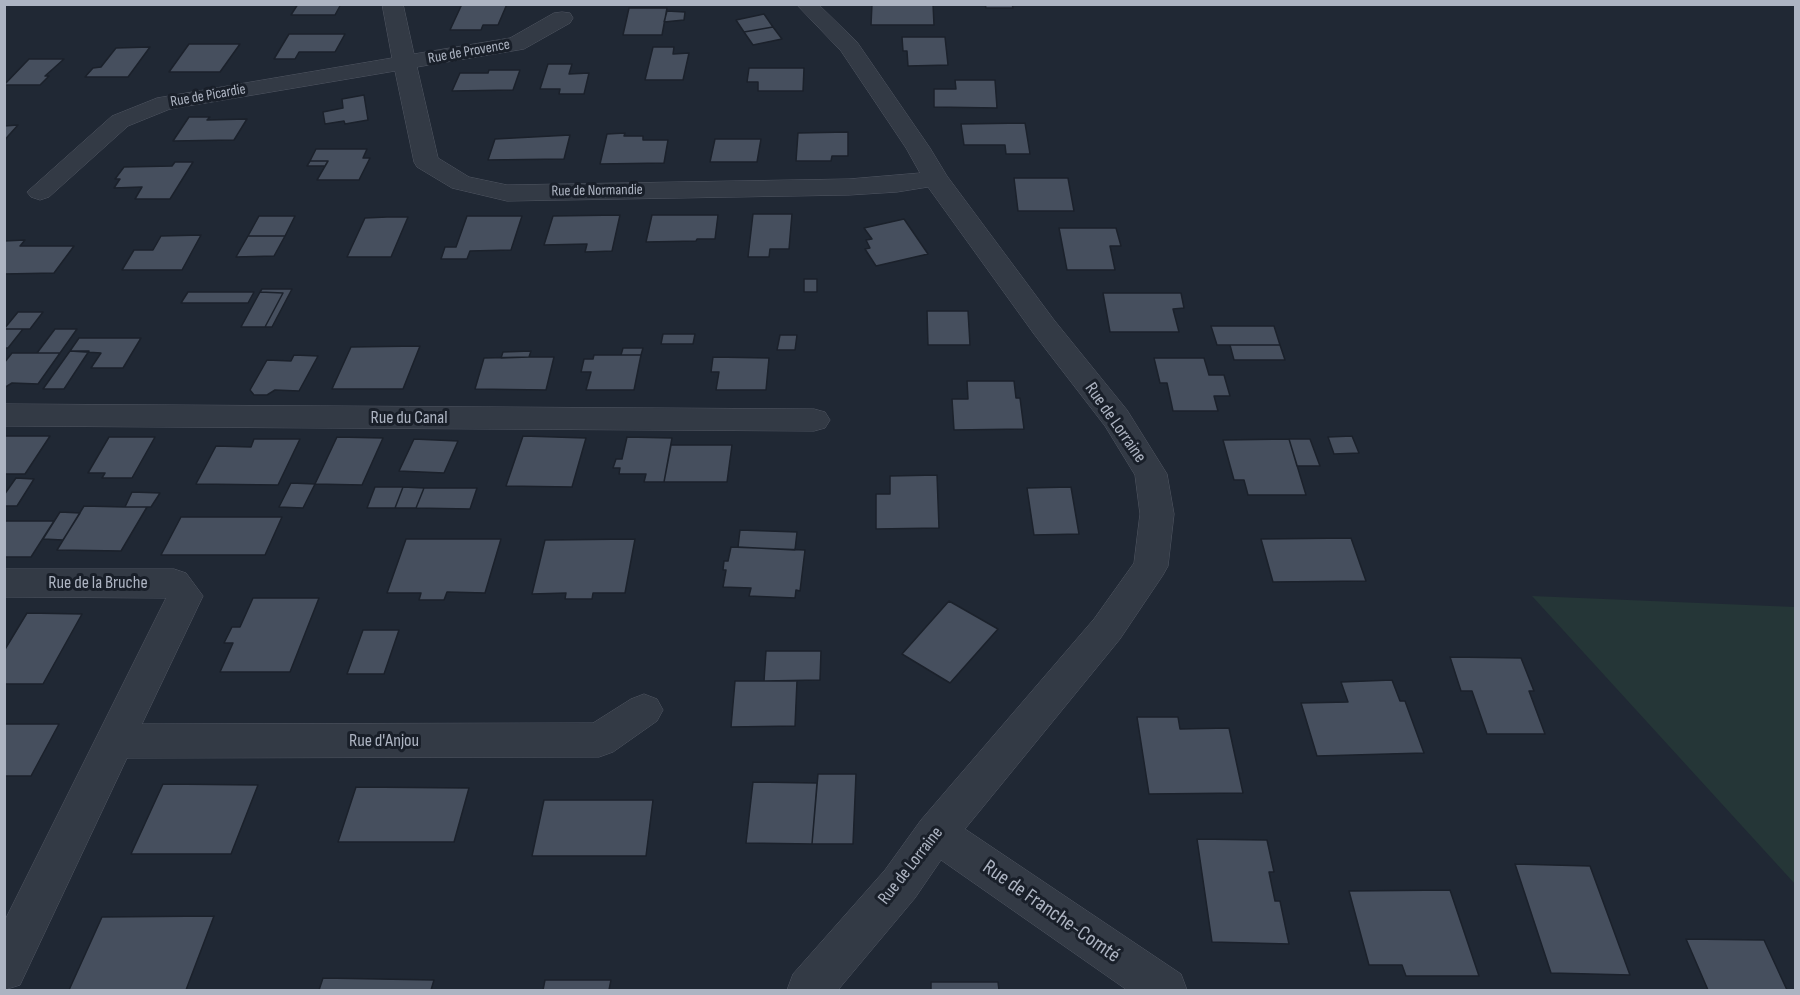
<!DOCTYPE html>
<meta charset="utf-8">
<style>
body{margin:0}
#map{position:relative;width:1800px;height:995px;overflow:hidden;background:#202834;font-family:"Sofia Sans Condensed",sans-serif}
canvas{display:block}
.frame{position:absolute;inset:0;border:6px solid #adb4c2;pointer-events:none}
</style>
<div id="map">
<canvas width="1800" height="995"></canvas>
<div class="frame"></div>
</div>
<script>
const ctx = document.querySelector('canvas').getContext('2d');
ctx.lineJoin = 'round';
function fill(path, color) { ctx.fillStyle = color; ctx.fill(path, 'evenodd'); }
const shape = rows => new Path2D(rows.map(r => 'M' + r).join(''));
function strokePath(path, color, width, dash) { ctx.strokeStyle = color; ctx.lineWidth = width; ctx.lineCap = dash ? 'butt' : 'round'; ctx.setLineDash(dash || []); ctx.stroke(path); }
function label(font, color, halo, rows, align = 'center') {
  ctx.font = font + ' "Sofia Sans Condensed",sans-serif'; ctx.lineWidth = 6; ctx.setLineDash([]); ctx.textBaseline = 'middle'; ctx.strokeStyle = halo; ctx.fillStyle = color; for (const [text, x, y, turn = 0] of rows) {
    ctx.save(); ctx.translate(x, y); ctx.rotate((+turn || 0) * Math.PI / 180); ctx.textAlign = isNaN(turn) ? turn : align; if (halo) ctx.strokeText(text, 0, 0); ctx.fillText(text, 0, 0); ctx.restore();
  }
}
const green = shape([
 [1532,596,1795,607,1795,884]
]);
const building = shape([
 [298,4,341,4,335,15,291,15,298,4],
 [462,4,507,4,498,25,483,25,481,30,450,30,462,4],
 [872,4,933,4,934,25,871,25,872,4],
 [985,4,1012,4,1013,8,986,8,985,4],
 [629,8,667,8,662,35,623,35,629,8],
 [667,11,685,12,684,20,664,22,667,11],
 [764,14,773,27,744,32,736,20,764,14],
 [773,27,782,39,753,45,744,32,773,27],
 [289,34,345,34,335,52,299,52,295,59,274,59,289,34],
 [902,37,945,37,948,65,908,66,907,51,903,51,902,37],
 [189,44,240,44,220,72,169,72,189,44],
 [150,47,128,77,85,77,93,68,101,67,116,48,150,47],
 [653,47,674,47,673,54,689,53,683,80,645,80,653,47],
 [29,59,64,59,45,76,49,76,40,85,4,85,29,59],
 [548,64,572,64,569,74,589,73,584,94,559,94,560,89,540,89,548,64],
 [749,68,804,68,803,91,758,91,758,82,747,82,749,68],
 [489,70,520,70,513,90,452,91,460,73,488,73,489,70],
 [955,80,995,80,997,108,934,107,934,89,956,89,955,80],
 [364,95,368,120,345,124,344,121,325,124,323,112,343,108,342,99,364,95],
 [189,117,210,117,207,120,247,119,234,140,173,141,189,117],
 [1025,123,1030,154,1006,154,1005,145,964,145,961,124,1025,123],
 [18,125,9,135,4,141,4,126,18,125],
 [848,132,848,156,832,156,831,161,796,161,798,133,848,132],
 [625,133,624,136,643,136,643,140,668,140,664,163,600,164,607,134,625,133],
 [570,135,564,159,488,160,495,139,570,135],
 [715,139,761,139,757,162,710,162,715,139],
 [316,149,367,149,363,158,370,158,359,180,317,180,328,161,310,161,316,149],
 [310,161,328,161,325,166,307,166,310,161],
 [175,162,193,162,170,199,135,199,142,187,114,188,120,179,115,179,124,167,172,166,175,162],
 [1014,178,1068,178,1074,211,1018,211,1014,178],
 [753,214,792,214,789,249,770,249,769,257,748,257,753,214],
 [620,215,612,251,585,252,587,244,544,245,553,216,620,215],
 [652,215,718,215,715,239,697,239,696,241,646,242,652,215],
 [259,216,295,216,285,236,248,236,259,216],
 [467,216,522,216,511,250,470,251,467,259,441,259,445,247,456,247,467,216],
 [387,217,408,217,391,257,347,257,365,218,387,217],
 [904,219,928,254,876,266,865,249,870,248,866,240,872,239,864,228,904,219],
 [1059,228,1116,228,1121,246,1110,246,1115,270,1067,270,1059,228],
 [201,235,182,270,122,270,134,250,153,250,161,236,201,235],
 [248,236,285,236,274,256,236,257,248,236],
 [25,240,20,246,74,246,54,273,4,274,4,241,25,240],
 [804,279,817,279,817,292,804,292,804,279],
 [262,289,292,289,272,327,265,327,283,293,260,292,262,289],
 [188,292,254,292,248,303,181,303,188,292],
 [260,292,283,293,265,327,241,327,260,292],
 [1103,293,1181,293,1184,308,1173,309,1179,332,1110,332,1103,293],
 [927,311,968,311,970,345,928,345,927,311],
 [18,312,43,312,30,329,4,329,18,312],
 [1211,326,1274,326,1280,345,1217,345,1211,326],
 [4,329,23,329,8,348,4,348,4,329],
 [55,329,77,329,60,353,37,353,55,329],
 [663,334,695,334,693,344,661,344,663,334],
 [780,335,797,335,795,350,777,350,780,335],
 [79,338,141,338,123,368,91,368,101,353,70,351,79,338],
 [1230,345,1280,345,1285,360,1234,360,1230,345],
 [420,346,403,389,332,389,351,347,420,346],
 [623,348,643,348,641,355,621,355,623,348],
 [70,351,89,351,64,389,43,389,70,351],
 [531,351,529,357,501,358,503,352,531,351],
 [12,353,60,353,38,384,12,383,4,388,4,363,12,353],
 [294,355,318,356,299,391,275,390,267,395,254,395,250,390,267,360,291,361,294,355],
 [594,355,641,355,634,390,586,390,591,372,581,372,584,359,593,359,594,355],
 [529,357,554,357,546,390,475,389,484,358,529,357],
 [713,357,769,358,766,390,716,390,719,372,711,372,713,357],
 [1154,358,1204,358,1209,375,1224,375,1230,396,1214,396,1218,411,1173,411,1167,383,1160,383,1154,358],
 [967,381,1014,381,1016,398,1020,398,1024,429,954,430,952,399,968,399,967,381],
 [4,436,50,436,25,474,4,474,4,436],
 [523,436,586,438,572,487,506,486,523,436],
 [1352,436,1359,453,1334,454,1328,437,1352,436],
 [109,437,155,437,132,478,102,478,105,473,88,473,109,437],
 [337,437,383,438,362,485,315,484,337,437],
 [627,437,672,438,664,482,644,482,646,474,619,474,620,468,613,468,616,459,622,459,627,437],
 [254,439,300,439,278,485,196,484,216,446,251,447,254,439],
 [414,439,458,441,444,473,399,471,414,439],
 [1289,439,1310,439,1320,466,1297,466,1289,439],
 [1289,439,1306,495,1248,495,1244,480,1234,480,1223,440,1289,439],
 [671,445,732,445,727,482,664,482,671,445],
 [937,475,939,528,876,529,876,494,890,494,890,476,937,475],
 [16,478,34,479,17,506,4,506,4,495,16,478],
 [291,483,315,484,303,508,279,507,291,483],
 [375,487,403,487,395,508,367,508,375,487],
 [403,487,424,488,416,508,395,508,403,487],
 [1071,487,1079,534,1034,535,1027,488,1071,487],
 [424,488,477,488,470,509,416,508,424,488],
 [132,492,160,493,151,507,125,507,132,492],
 [84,506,125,507,147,507,121,551,57,550,84,506],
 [60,512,80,513,63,540,43,539,60,512],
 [181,517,282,517,265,555,161,555,181,517],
 [4,521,54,521,31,557,4,557,4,521],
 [740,530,797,532,795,550,738,547,740,530],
 [1351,538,1366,581,1273,582,1261,539,1351,538],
 [406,539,501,539,485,593,447,592,444,600,419,600,421,593,387,593,406,539],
 [635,539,625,593,593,593,592,599,565,599,566,593,532,594,545,540,635,539],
 [731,547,805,550,800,591,796,590,795,598,749,596,751,588,723,587,726,570,723,570,724,561,728,561,731,547],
 [253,598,319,598,290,672,220,672,233,643,224,643,232,627,240,627,253,598],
 [949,601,998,629,950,683,902,654,949,601],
 [27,613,82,614,43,684,4,684,4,651,27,613],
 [363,630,399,630,384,674,347,674,363,630],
 [766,651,821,651,820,680,764,681,766,651],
 [1450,657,1521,658,1534,691,1529,691,1545,734,1487,734,1472,691,1461,691,1450,657],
 [1392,680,1400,701,1405,701,1424,753,1317,756,1301,703,1348,702,1341,682,1392,680],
 [735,681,797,681,795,726,731,727,735,681],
 [1137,717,1178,717,1180,729,1229,728,1243,793,1149,794,1137,717],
 [4,724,59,724,31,776,4,776,4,724],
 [818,774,856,774,853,844,812,844,818,774],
 [753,782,817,783,812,844,746,843,753,782],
 [163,784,258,785,231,854,131,854,163,784],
 [356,787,469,788,454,842,338,842,356,787],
 [544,800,653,800,646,856,532,856,544,800],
 [1197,839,1267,840,1274,872,1269,872,1275,901,1280,901,1289,944,1212,942,1197,839],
 [1515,864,1590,866,1630,975,1551,973,1515,864],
 [1450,890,1479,976,1406,976,1402,965,1369,965,1349,891,1450,890],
 [214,916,186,990,69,990,102,917,214,916],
 [1686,939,1764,940,1787,990,1708,990,1686,939],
 [323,978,434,980,431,990,319,990,323,978],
 [545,980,611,980,609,990,543,990,545,980],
 [931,982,998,982,999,990,931,990,931,982]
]);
const street = shape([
 [382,4,403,4,414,54,510,38,554,13,562,12,570,13,573,18,570,23,524,49,417,67,438,158,469,177,507,185,849,179,920,173,906,148,841,51,796,4,818,4,857,42,930,148,947,176,1054,320,1127,410,1167,474,1174,514,1168,566,1163,575,1120,639,965,829,1181,974,1187,990,1127,990,941,860,915,898,838,990,787,990,793,974,885,870,921,820,1094,619,1134,563,1140,514,1135,475,1105,426,1034,334,928,187,897,192,849,195,507,201,452,188,417,167,414,162,395,71,170,109,128,126,49,197,40,200,31,197,27,192,112,116,157,98,392,58,382,4],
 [4,404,814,409,825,412,830,420,825,428,814,431,4,426,4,404],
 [4,569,174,569,186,573,203,596,142,724,593,723,631,699,644,694,657,699,663,710,657,721,613,752,599,757,127,758,20,985,4,990,4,922,166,598,4,597,4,569]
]);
const farStreetnames = [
 ["Rue de Provence",469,52,-10],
 ["Rue de Picardie",208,96,-10],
 ["Rue de Normandie",597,191,-1]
];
const streetNames = [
 ["Rue du Canal",409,418],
 ["Rue de Lorraine",1115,423,55],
 ["Rue de la Bruche",98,583],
 ["Rue d'Anjou",384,741],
 ["Rue de Lorraine",911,866,-52]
];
const nearStreetnames = [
 ["Rue de Franche-Comté",1051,912,35]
];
fill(green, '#253637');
fill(building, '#464f5e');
strokePath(building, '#1b212b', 1.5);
strokePath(street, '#515763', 1);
fill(street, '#333a45');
label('15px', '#adb4c2', '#191f29', farStreetnames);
label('18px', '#adb4c2', '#191f29', streetNames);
label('21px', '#adb4c2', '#191f29', nearStreetnames);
</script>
